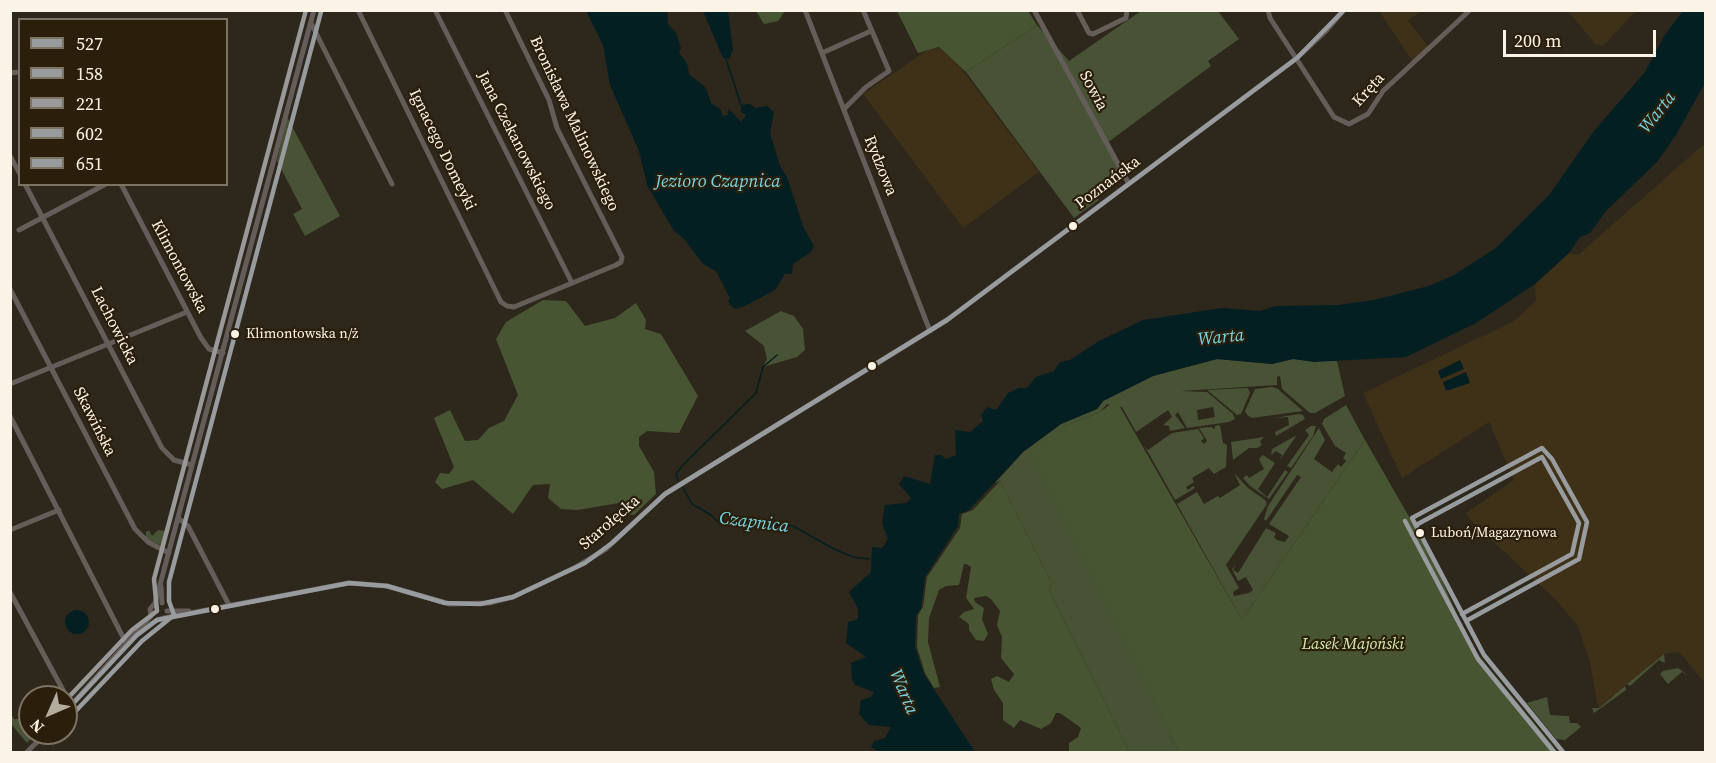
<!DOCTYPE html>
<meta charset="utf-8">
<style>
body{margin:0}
#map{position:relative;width:1716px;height:763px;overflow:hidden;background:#2e271c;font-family:"Source Serif 4",serif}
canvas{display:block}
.frame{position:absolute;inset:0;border:12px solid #fbf3e6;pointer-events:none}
.legend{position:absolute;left:18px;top:18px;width:210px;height:168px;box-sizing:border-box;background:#2b1f0b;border:2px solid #7e7463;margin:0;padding:8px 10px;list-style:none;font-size:18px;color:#fbf3e6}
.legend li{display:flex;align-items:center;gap:12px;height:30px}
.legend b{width:30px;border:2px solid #7e7463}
.north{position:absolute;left:18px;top:685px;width:60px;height:60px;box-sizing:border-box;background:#2b1f0b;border:2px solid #7e7463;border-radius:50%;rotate:225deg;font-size:16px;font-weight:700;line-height:24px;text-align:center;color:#fbf3e6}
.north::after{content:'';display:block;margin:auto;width:21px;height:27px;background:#b3ac9f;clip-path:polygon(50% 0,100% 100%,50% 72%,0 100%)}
.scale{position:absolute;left:1503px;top:30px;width:153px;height:27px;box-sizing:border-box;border:3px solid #fbf3e6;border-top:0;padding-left:8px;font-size:18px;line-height:21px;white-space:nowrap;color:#fbf3e6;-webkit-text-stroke:4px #2b1f0b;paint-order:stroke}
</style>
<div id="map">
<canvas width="1716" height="763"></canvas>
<div class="frame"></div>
<ul class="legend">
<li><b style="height:8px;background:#989c9f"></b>527</li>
<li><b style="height:8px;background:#989c9f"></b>158</li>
<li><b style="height:8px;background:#999"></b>221</li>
<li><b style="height:8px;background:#989c9f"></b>602</li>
<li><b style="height:8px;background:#989c9f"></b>651</li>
</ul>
<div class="north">N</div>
<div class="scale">200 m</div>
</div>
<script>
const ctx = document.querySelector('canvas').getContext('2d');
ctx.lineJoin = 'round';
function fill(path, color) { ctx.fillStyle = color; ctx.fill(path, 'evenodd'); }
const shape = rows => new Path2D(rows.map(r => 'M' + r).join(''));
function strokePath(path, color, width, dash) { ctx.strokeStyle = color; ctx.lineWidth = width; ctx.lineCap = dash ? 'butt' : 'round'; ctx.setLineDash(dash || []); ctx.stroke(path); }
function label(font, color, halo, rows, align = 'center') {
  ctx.font = font + ' "Source Serif 4",serif'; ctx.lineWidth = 4.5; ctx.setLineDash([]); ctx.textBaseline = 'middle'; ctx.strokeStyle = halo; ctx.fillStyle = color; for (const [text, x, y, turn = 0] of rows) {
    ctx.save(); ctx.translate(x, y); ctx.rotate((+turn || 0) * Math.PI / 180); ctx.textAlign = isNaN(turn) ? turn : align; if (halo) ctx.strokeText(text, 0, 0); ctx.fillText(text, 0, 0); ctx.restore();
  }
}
const built = shape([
 [1379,11,1421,11,1408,21,1429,47,1413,62],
 [1568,11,1636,11,1603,46,1595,44],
 [939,48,960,67,1039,172,963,228,863,94,926,51],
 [1704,144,1705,683,1679,652,1664,654,1598,708,1590,662,1577,625,1555,599,1473,523,1466,513,1514,480,1489,422,1402,478,1363,393,1514,321,1536,301,1535,284,1569,253,1578,255]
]);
const green = shape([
 [1141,11,1218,11,1239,39,1208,61,1211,66,1107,143,1123,171,1093,192,1099,200,1074,218,966,72,1037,25,1069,61],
 [287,117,340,216,305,236,293,214,302,209,277,161],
 [781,311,794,316,803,329,805,350,797,357,763,367,767,359,764,346,745,331],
 [1217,359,1272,364,1293,359,1337,361,1345,396,1315,413,1310,413,1282,389,1280,376,1277,377,1277,385,1181,391,1207,392,1233,414,1235,419,1229,422,1187,428,1178,412,1175,415,1185,428,1170,431,1169,426,1163,425,1172,417,1168,410,1136,432,1122,407,1107,404,1100,412,1063,427,1098,585,1179,752,1129,752,1049,590,1052,584,1000,481,995,483,1023,452,1061,424,1097,409,1103,401,1153,376],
 [1213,407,1215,417,1198,420,1197,410],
 [1272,387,1278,389,1303,411,1252,418,1247,415,1245,411,1255,389],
 [1248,388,1250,393,1241,414,1237,415,1207,390],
 [1346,405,1365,440,1242,620,1177,504,1197,492,1204,504,1218,496,1220,498,1240,485,1234,473,1248,488,1265,500,1267,504,1226,565,1239,588,1233,592,1234,596,1249,593,1253,590,1246,577,1238,581,1232,569,1236,565,1233,570,1238,573,1266,528,1276,533,1274,537,1277,540,1285,542,1289,536,1269,524,1301,477,1297,475,1266,521,1264,519,1268,506,1319,428,1325,440,1314,459,1332,472,1338,464,1341,467,1346,461,1343,458,1346,453,1335,446,1322,424,1324,419],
 [1299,414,1303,415,1305,419,1276,436,1275,432,1289,425,1288,417,1274,418],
 [1220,425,1223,443,1227,445,1226,467,1214,474,1209,468,1192,478,1194,482,1186,487,1188,490,1193,486,1195,488,1175,500,1144,445,1148,450,1172,433,1198,429,1204,438,1201,441,1204,444,1207,441,1199,428,1211,427,1215,429,1215,426],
 [1311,426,1316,426,1313,436,1291,468,1287,466,1309,435,1305,430],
 [1297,435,1279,461,1282,455,1276,451,1271,455,1272,449],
 [1264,437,1260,441,1262,445,1257,448,1249,448,1233,460,1231,442],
 [1263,455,1275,463,1258,489,1267,497,1285,470,1288,472,1269,499,1250,486,1243,478,1247,475,1249,478,1264,469,1259,459],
 [149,530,152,536,158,530,165,531,163,546,146,539,146,532],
 [1664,654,1665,663,1659,660,1630,686,1627,684],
 [1678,668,1689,676,1682,672,1668,684,1660,674,1663,671],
 [1625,686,1626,690,1594,713,1592,708,1599,708],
 [1547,697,1550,715,1569,716,1570,723,1577,723,1581,727,1565,740,1556,739,1527,703],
 [11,714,14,719,21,719,30,733,35,734,27,743,11,724]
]);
const forest = shape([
 [756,11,755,11,785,11,778,21,764,24],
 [897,11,1028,11,1037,25,966,72,939,47,918,53],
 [543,300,566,301,585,326,615,318,636,303,646,320,645,329,661,334,698,396,679,433,647,431,639,437,639,446,654,472,656,494,634,515,626,514,619,503,578,510,561,509,548,498,550,484,533,485,513,514,473,480,442,489,435,482,440,473,449,474,454,467,434,418,450,410,465,441,478,440,489,428,504,421,518,395,496,339,506,322],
 [1116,400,1242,620,1365,440,1431,555,1470,645,1558,752,1179,752,1030,452,1063,427,1100,412],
 [1000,481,1052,584,1049,590,1129,752,1069,752,1069,743,1078,737,1081,728,1060,713,1056,713,1051,723,1041,729,1020,720,1014,728,1003,720,1003,703,994,690,991,679,997,676,1009,682,1014,674,1001,658,1002,637,997,625,1000,611,991,599,986,596,974,598,975,602,984,608,982,619,988,634,984,641,976,640,969,630,969,624,959,617,964,612,974,609,966,598,971,567,966,564,964,564,959,585,946,586,939,590,929,618,928,642,940,687,934,688,925,673,917,647,918,615,923,607,927,577,960,528,962,514,973,510]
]);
const water = shape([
 [586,11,667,11,668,24,676,33,681,48,679,53,687,63,689,74,706,88,711,103,720,109,723,116,728,115,729,109,741,122,746,115,741,112,741,105,750,104,755,108,767,106,774,112,770,133,780,166,787,177,803,226,814,246,811,252,793,264,792,274,785,274,775,290,745,306,736,309,731,306,728,301,730,298,716,271,703,264,684,239,674,231,647,185,639,151,610,85,603,45],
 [703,11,728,11,733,50,729,59,723,58],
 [1683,11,1705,11,1705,83,1676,135,1657,162,1606,211,1590,233,1580,237,1569,253,1535,284,1476,323,1406,357,1314,362,1293,359,1272,364,1217,359,1153,376,1103,401,1097,409,1061,424,1023,452,969,510,959,514,958,526,925,577,921,608,916,616,915,647,924,674,975,752,879,752,871,747,874,741,885,738,891,727,869,725,859,714,861,700,871,697,874,692,855,685,852,679,851,663,866,657,846,643,848,622,858,619,858,609,849,592,871,572,872,547,882,548,888,539,882,523,885,505,906,503,911,498,899,484,904,476,930,484,935,455,941,455,946,459,956,455,955,430,970,432,983,421,981,415,987,407,996,410,1008,393,1019,388,1027,388,1036,377,1054,371,1060,362,1070,360,1099,341,1143,320,1222,308,1260,311,1276,306,1338,305,1374,300,1429,286,1454,275,1496,248,1549,195,1594,131,1645,72,1664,36],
 [1460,360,1464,369,1441,379,1438,371],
 [1466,372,1470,383,1446,391,1443,382],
 '65 622a12 12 0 1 1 24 0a12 12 0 1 1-24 0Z'
]);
const stream = shape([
 [726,59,741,105],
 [678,480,676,474,683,465,756,393,763,367,777,355],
 [683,488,692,504,711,515,719,523,793,526,834,549,853,557,869,559]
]);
const minor = shape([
 [358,10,501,302,507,306,514,307,616,265,621,262,622,257,557,128,549,100,505,10],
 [435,10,572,283],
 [805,10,930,331],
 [1034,10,1129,184],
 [1077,10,1089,33,1093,34,1126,18,1127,10],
 [1268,10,1270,18,1334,117,1349,124,1368,114,1383,91,1470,10],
 [311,23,392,184],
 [822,53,871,31],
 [10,73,20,72],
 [844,109,866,87,889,71,863,10],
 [10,156,20,174],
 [25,184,162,448,174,460,192,465],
 [121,184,201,338,209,349,223,353],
 [19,230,106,184],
 [10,289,135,529,148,542,169,553],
 [10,384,187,312],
 [10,416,127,645],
 [178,518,188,526,229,605],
 [10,530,59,510],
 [161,586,162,603],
 [10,592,71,705],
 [167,611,189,611],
 [151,616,150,609,155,603,161,581,314,10],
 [137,635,157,620,164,618,349,583,387,586,450,604,489,603,513,597,576,567,606,549,665,494,947,320,1297,58,1327,30,1344,10],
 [66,711,151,616],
 [27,752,46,733]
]);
const bus1 = shape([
 [66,711,137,635,157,620,349,583,387,586,445,603,480,604,513,597,585,563,612,543,665,494,947,320,1297,58,1344,10]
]);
const bus2 = shape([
 [71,716,142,641,174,615,169,601,169,582,321,12]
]);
const bus3 = shape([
 [66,700,132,630,157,611,154,579,306,10]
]);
const bus4 = shape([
 [1412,518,1542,448,1552,459,1587,522,1579,559,1466,621],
 [1412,518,1484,655,1563,752]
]);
const bus5 = shape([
 [1405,521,1478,659,1554,752],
 [1416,525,1542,457,1579,523,1572,554,1462,614]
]);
const markers = [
 [1073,226,5,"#fbf3e6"],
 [235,334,5,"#fbf3e6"],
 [872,366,5,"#fbf3e6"],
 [1420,533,5,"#fbf3e6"],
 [215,609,5,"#fbf3e6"]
];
const busNames = [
 ["Klimontowska n/ż",246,334],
 ["Luboń/Magazynowa",1431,533]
];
const streetNames = [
 ["Kręta",1369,90,-48],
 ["Sowia",1093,91,62],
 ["Bronisława Malinowskiego",574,124,65],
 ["Jana Czekanowskiego",516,141,63],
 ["Ignacego Domeyki",442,150,64],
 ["Rydzowa",880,166,68],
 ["Poznańska",1108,183,-37],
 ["Klimontowska",179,267,62],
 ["Lachowicka",114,326,63],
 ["Skawińska",94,422,63],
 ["Starołęcka",610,523,-41]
];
const parkNames = [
 ["Lasek Majoński",1353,645]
];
const waterNames = [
 ["Warta",1658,113,-52],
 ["Jezioro Czapnica",718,182],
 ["Warta",1221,338,-6],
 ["Czapnica",754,523,7],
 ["Warta",903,692,67]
];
fill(built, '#3f3018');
fill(green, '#485235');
fill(forest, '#485532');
fill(water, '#041f22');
strokePath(stream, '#041f22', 1.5);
strokePath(minor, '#645d5a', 5);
strokePath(bus1, '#989c9f', 4.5);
strokePath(bus2, '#989c9f', 4.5);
strokePath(bus3, '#999', 4.5);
strokePath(bus4, '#989c9f', 4.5);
strokePath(bus5, '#989c9f', 4.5);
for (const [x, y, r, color] of markers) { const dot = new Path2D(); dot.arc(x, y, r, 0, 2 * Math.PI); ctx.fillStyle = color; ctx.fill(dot); strokePath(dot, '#2b1f0b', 2); }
label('14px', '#fbf3e6', '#2b1f0b', busNames, 'left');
label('16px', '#fbf3e6', '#2b1f0b', streetNames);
label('italic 16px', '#d3efad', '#2b1f0b', parkNames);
label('italic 18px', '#76d4e2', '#2b1f0b', waterNames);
</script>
